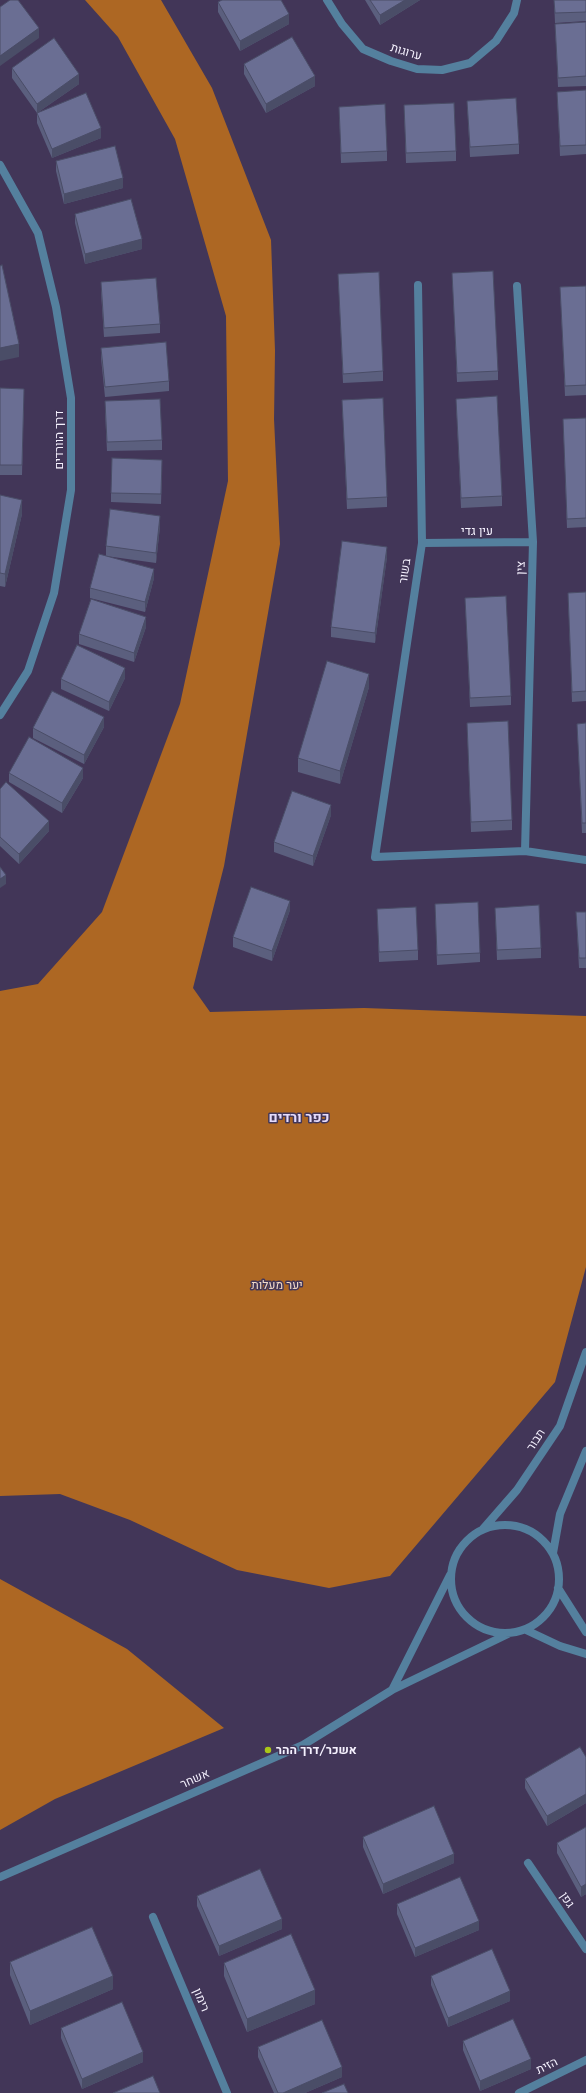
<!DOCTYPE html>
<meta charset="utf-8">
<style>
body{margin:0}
canvas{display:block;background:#423658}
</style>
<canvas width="586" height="2093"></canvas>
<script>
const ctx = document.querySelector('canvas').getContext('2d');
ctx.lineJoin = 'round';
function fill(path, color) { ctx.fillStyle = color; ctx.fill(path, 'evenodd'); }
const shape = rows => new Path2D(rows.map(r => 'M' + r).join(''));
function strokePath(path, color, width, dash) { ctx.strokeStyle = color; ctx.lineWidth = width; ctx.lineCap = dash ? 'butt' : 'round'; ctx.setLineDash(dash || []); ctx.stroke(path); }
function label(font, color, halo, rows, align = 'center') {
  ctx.font = font + ' Quicksand,Heebo,sans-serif'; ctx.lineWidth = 3; ctx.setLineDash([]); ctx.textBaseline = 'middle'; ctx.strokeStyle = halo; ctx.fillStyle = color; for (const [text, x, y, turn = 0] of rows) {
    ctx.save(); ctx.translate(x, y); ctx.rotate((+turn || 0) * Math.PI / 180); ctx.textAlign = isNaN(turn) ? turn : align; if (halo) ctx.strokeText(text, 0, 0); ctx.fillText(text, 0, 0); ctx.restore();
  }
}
const forest = shape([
 [85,0,161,0,212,88,271,240,275,351,274,419,280,544,224,866,193,988,210,1012,364,1008,586,1016,586,1267,555,1382,390,1576,329,1588,237,1570,130,1520,60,1494,0,1496,0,991,38,984,102,912,180,704,228,481,226,316,175,139,118,37],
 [0,1579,127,1649,224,1728,55,1799,0,1830]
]);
const minor = shape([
 [327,0,342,24,363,49,391,61,417,69,442,70,470,63,496,41,514,13,517,0],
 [0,165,38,233,56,307,71,398,71,490,54,593,28,671,0,715],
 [418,285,422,543,375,857,525,851,586,860],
 [517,286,533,542,525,851],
 [422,543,533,542],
 [528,1863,586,1949],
 [153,1917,227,2093],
 [519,2093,586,2060]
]);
const tertiary = shape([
 '451 1579a54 54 0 1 1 108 0a54 54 0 1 1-108 0Z',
 [483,1529,517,1490,560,1426,586,1352],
 [553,1553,560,1514,586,1451],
 [558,1588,586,1632],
 [526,1630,560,1646,586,1654],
 [392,1690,450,1575],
 [0,1877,303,1745,392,1690,508,1634]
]);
const wall = shape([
 [365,0,420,0,380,25],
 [554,0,586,0,586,21,555,23],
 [218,2,289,24,240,51,218,12],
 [586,22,586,86,558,87,555,24],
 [244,64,315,86,266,113,244,74],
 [12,68,79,84,37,113,12,78],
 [586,90,586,154,560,156,557,92],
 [467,101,519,144,519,154,470,157],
 [404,105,456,151,456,161,406,163],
 [339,107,387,151,387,161,341,163],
 [37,113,101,138,52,158,37,123],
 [56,161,123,188,64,204,56,171],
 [75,214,142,249,85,264,75,223],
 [452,273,498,371,498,380,457,382],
 [338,274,383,371,383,381,343,383],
 [101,282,160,324,160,333,104,337,101,292],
 [586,286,586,395,565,396,560,287],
 [101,348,169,381,169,391,105,397,101,358],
 [0,388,24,389,22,475,0,475],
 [456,399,502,496,502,506,461,508],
 [342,400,387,497,387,507,347,509],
 [105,410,162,440,162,450,107,451],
 [586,418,586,527,567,528,563,419],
 [162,469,161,504,111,502,111,493],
 [0,495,22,514,5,587,0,586],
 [160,526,156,563,106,556,106,546],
 [387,557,375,643,331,637,331,627],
 [154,578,145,612,90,598,90,588],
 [586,592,586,701,572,702,568,593],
 [465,598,511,696,511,705,470,707],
 [146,627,134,662,79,644,79,634],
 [125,678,109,711,61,689,61,679],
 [369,687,340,784,298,772,298,758],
 [467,723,512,820,512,830,471,832],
 [586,723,586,833,582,833,577,724],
 [104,727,84,764,33,738,33,728],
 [9,773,83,778,62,813,9,782],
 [0,789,49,831,19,864,0,846],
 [331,815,313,866,274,852,274,842],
 [435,904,480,953,480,962,437,965],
 [495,908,541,948,541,958,497,960],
 [377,909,418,950,418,960,379,962],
 [290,910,272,961,233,947,233,937],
 [576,912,586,912,586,968,579,968],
 [586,1757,586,1803,547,1826,525,1788,525,1779],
 [586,1827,586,1894,581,1897,557,1853,557,1843],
 [363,1837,454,1863,383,1894,363,1847],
 [197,1896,282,1929,219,1956,197,1906],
 [397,1904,479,1930,415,1957,397,1914],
 [10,1962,113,1989,30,2025,10,1975],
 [224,1963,315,2004,247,2032,224,1976],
 [431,1976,510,2001,448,2027,431,1985],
 [61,2028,143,2062,82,2089,61,2038],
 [463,2041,531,2069,480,2091,463,2050],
 [258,2047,342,2077,305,2093,274,2093,258,2057]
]);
const shadedWall = shape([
 [405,0,420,0,380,25,380,15],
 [289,14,289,24,240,51,240,41],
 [39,28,39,38,0,66,0,56],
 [79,74,79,84,37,113,37,104],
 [315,76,315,86,266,113,266,104],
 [101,128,101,138,52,158,52,149],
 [123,178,123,188,64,204,64,194],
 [142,239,142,249,85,264,85,254],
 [19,344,19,357,0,361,0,348],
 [22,500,22,514,5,587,5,574],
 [160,516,160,526,156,563,156,553],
 [387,547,387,557,375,643,375,633],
 [154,569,154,578,145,612,145,602],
 [146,617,146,627,134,662,134,653],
 [125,668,125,678,109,711,109,702],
 [369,674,369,687,340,784,340,771],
 [104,717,104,727,84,764,84,755],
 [83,768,83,778,62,813,62,803],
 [331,805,331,815,313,866,313,856],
 [49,821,49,831,19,864,19,854],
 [6,875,6,884,0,888,0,879],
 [290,901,290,910,272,961,272,951],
 [586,1794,586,1803,547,1826,547,1816],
 [454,1854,454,1863,383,1894,383,1884],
 [586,1884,586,1894,581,1897,581,1887],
 [282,1919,282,1929,219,1956,219,1946],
 [479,1921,479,1930,415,1957,415,1948],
 [113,1976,113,1989,30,2025,30,2011],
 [315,1990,315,2004,247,2032,247,2019],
 [510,1991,510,2001,448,2027,448,2018],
 [143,2052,143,2062,82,2089,82,2079],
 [531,2059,531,2069,480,2091,480,2081],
 [342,2067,342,2077,305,2093,283,2093]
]);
const building = shape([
 [10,0,18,0,39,28,0,56,0,7,10,0],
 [222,0,281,0,289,14,240,41,218,2,222,0],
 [370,0,405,0,380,15,370,0],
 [554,0,586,0,586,12,555,13,554,0],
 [586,22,586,76,558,78,555,24,586,22],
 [292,37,315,76,266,104,244,64,292,37],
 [54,38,79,74,37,104,12,68,54,38],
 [586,90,586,145,560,146,557,92,586,90],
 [86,93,101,128,52,149,37,113,86,93],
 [516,98,519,144,470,147,467,101,516,98],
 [454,103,456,151,406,153,404,105,454,103],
 [385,104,387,151,341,153,339,107,385,104],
 [115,146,123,178,64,194,56,161,115,146],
 [131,199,142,239,85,254,75,214,131,199],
 [2,265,19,344,0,348,0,266,2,265],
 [493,271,498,371,457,373,452,273,493,271],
 [379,272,383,371,343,374,338,274,379,272],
 [156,278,160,324,104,328,101,282,156,278],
 [586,286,586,385,565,386,560,287,586,286],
 [166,342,169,381,105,387,101,348,166,342],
 [0,388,24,389,22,465,0,465,0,388],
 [497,396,502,496,461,498,456,399,497,396],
 [383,398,387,497,347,499,342,400,383,398],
 [160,399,162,440,107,442,105,401,160,399],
 [586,418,586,518,567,519,563,419,586,418],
 [112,458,162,460,161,494,111,493,112,458],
 [0,495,22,500,5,574,0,573,0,495],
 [110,509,160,516,156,553,106,546,110,509],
 [342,541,387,547,375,633,331,627,342,541],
 [99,554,154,569,145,602,90,588,99,554],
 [586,592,586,691,572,692,568,593,586,592],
 [506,596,511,696,470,698,465,598,506,596],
 [91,599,146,617,134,653,79,634,91,599],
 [77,645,125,668,109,702,61,679,77,645],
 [327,661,369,674,340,771,298,758,327,661],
 [52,691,104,717,84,755,33,728,52,691],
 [508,721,512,820,471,822,467,723,508,721],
 [586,723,586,823,582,823,577,724,586,723],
 [29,737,83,768,62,803,9,773,29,737],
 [6,782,49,821,19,854,0,837,0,789,6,782],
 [292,791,331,805,313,856,274,842,292,791],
 [0,867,6,875,0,879,0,867],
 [251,887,290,901,272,951,233,937,251,887],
 [478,902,480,953,437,955,435,904,478,902],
 [539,905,541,948,497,950,495,908,539,905],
 [416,907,418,950,379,952,377,909,416,907],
 [576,912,586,912,586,958,579,958,576,912],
 [580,1747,586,1757,586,1794,547,1816,525,1779,580,1747],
 [434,1806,454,1854,383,1884,363,1837,434,1806],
 [586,1827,586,1884,581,1887,557,1843,586,1827],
 [260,1869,282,1919,219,1946,197,1896,260,1869],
 [460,1877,479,1921,415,1948,397,1904,460,1877],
 [92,1927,113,1976,30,2011,10,1962,92,1927],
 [291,1934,315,1990,247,2019,224,1963,291,1934],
 [492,1949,510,1991,448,2018,431,1976,492,1949],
 [122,2002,143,2052,82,2079,61,2028,122,2002],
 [513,2019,531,2059,480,2081,463,2041,513,2019],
 [322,2020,342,2067,283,2093,278,2093,258,2047,322,2020],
 [153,2076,160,2093,113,2093,153,2076],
 [344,2084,348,2093,322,2093,344,2084]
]);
const markers = [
 [268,1750,4,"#aac718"]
];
const streetNames = [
 ["ערוגות",406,52,17],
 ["דרך הוורדים",59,440,-90],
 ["עין גדי",477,531],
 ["צין",521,568,-88],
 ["בשור",405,571,-82],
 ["תבור",536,1440,-57],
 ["אשחר",195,1779,-24],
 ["גפן",567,1900,56],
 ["רימון",201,2000,67],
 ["הזית",547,2066,-26]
];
const parkNames = [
 ["יער מעלות",277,1285]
];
const poiNames = [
 ["אשכר/דרך ההר",276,1750]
];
const quarterNames = [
 ["כפר ורדים",299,1118]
];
fill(forest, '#ad6723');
strokePath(minor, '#54809e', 8);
strokePath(tertiary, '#54809e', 8);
fill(wall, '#5b5f7e');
fill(shadedWall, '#4a4d67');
fill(building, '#6a6e93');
strokePath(building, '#4a4d67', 1);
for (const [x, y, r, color] of markers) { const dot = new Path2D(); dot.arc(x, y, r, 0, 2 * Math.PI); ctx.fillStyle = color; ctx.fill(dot); strokePath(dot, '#423658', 1.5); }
label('12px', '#f5f1fe', '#423658', streetNames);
label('12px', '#f2dac8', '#423658', parkNames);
label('bold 12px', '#f5f1fe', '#423658', poiNames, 'left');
label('bold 14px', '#e5dbfc', '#423658', quarterNames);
</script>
